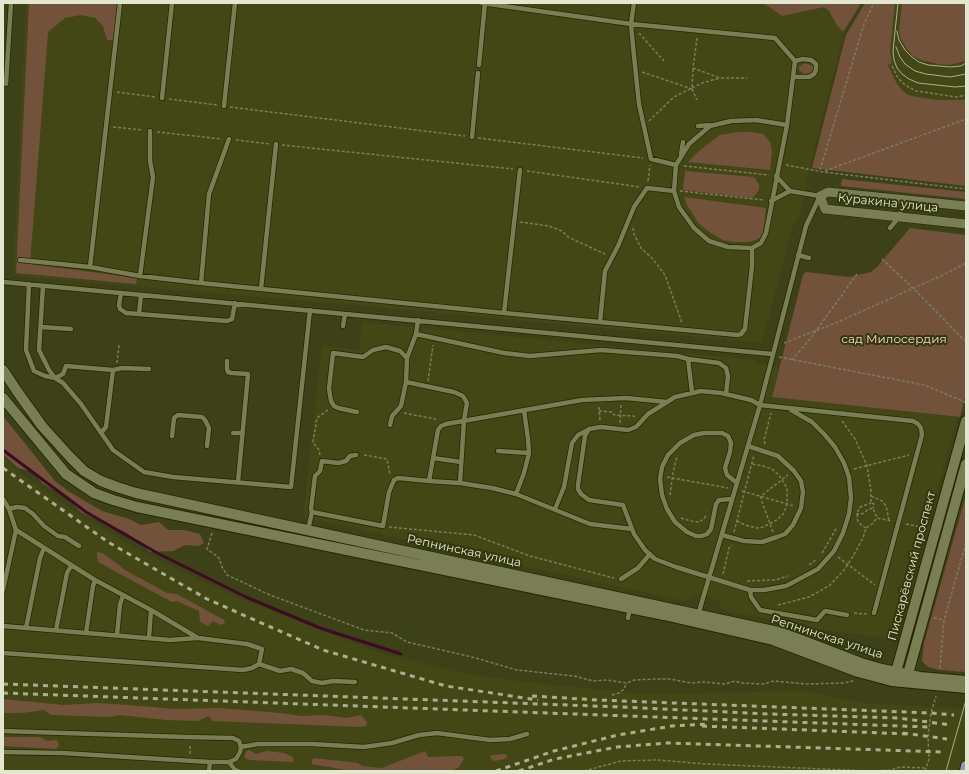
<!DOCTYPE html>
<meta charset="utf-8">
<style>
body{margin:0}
#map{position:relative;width:969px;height:774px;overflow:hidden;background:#3d4118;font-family:Montserrat,sans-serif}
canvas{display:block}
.frame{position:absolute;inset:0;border:4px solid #e3e7d0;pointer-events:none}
</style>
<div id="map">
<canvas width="969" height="774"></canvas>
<div class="frame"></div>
</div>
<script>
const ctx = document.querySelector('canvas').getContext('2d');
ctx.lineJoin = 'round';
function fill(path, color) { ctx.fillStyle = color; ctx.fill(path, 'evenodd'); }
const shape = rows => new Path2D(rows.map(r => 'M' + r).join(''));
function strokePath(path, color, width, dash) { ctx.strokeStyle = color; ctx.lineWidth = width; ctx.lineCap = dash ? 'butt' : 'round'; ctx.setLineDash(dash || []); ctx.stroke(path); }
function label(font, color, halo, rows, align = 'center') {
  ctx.font = font + ' Montserrat,sans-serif'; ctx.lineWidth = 4; ctx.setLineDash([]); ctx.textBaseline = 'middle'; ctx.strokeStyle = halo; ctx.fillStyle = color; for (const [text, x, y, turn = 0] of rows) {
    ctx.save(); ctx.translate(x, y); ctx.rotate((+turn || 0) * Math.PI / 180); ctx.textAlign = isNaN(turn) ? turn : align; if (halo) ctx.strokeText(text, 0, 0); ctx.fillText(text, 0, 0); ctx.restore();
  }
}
const built = shape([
 [26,3,862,3,844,33,808,174,801,213,792,228,762,343,309,301,13,276],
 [895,3,902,3,899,30,901,40,906,48,921,60,929,63,938,64,960,63,966,61,966,100,939,100,917,97,908,95,897,84,888,65,892,63,890,51],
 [362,322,754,360,756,362,779,367,772,397,957,417,927,528,900,624,896,629,886,637,875,637,793,626,766,618,728,612,724,610,717,600,699,594,685,601,303,517,322,346,359,350],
 [3,457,18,471,79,514,148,555,244,600,377,652,457,672,516,681,645,694,806,691,863,703,966,709,966,771,3,771,3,755,81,758,89,759,90,752,3,749]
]);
const green = shape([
 [29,3,118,3,113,40,107,40,103,26,95,18,81,15,65,18,48,32,30,264,137,278,136,284,16,273],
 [761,3,861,3,843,32,837,25,829,11,824,7,782,16,768,6],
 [865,3,895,3,890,51,892,63,888,65,897,84,902,90,908,95,917,97,939,100,966,100,966,186,812,168,846,35],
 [902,3,966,3,966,61,949,65,938,64,921,60,913,56,906,48,901,39,899,30],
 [805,63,813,66,813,70,810,73,804,74,799,70,799,67],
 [738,132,753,132,763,134,770,142,772,151,770,170,688,162,700,150,720,135],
 [685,171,754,177,759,184,759,189,757,193,752,198,683,190],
 [842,179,966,192,966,199,841,186],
 [684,197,766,208,763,234,758,239,749,242,733,242,723,240,711,233,699,224,687,205],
 [910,228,966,235,966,393,960,417,772,397,803,275,806,272,849,277,871,272,877,267],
 [3,416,55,481,68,491,102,511,129,519,141,525,159,522,168,530,184,530,200,534,204,543,199,546,185,545,173,551,150,552,127,533,82,513,65,496,43,484,33,472,18,468,3,454],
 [966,495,966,672,939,670,928,667,922,661,924,643],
 [97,552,103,553,125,570,167,593,177,594,224,620,225,623,221,625,213,621,208,626,200,622,199,611,177,601,172,602,98,562,97,557],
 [3,699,64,705,97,703,128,705,175,709,220,708,280,713,301,716,324,715,347,718,361,715,367,722,366,726,361,727,212,721,209,716,198,721,166,720,120,715,110,717,51,715,44,710,22,713,3,713],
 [3,737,40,737,47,741,57,740,59,745,56,749,3,746],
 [249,750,256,754,267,751,284,753,293,757,294,760,292,762,249,760,245,758,245,755,246,752],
 [425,751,428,757,462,756,464,759,458,768,450,771,358,771,357,770,351,771,312,764,312,760,314,758,358,763,362,766,382,768],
 [505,754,508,756,505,759,495,761,492,760,490,756,493,755]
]);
const stream = shape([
 [3,450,86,512,159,554,246,597,320,628,401,654]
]);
const path = shape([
 [639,33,664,61],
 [697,38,693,68,720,78,747,78],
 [892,66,898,78,905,85,916,91,956,97,966,95],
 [693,69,692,89,697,100],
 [642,72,692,89],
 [117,92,155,97],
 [169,99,217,105],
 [230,107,465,136],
 [649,121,674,97,702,83,720,78],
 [113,127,143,130],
 [157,132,222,139],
 [478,138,643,158],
 [236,140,270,144],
 [282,145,513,169],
 [786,165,823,172,966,189],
 [684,166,769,175],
 [820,170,864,24,874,3],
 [527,171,640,187],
 [825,171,966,119],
 [648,181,650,165],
 [680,191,764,200],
 [520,222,549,226,562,231,568,237,605,254],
 [633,228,634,234,641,248,653,259,665,275,682,323],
 [882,259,913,288,966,342],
 [784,343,838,322,943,275,966,263],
 [779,357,924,385,965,402],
 [792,360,810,339,857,274],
 [117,363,119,345],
 [428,381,433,345],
 [599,407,600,421],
 [599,411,612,412,614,415,634,416,635,417],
 [404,413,435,419,436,421],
 [842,421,855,439,867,466,871,491,871,503,874,504,873,508],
 [620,423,621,405],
 [765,444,764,440,771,413],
 [320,455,319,450,313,442,317,418,329,409],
 [364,455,387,459,390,475],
 [854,469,909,455],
 [667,477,728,488],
 [742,491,794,506],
 [670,495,673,473,677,456],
 [871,496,882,501,886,506,889,520],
 [856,514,862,514,869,509,873,508,877,518,892,521],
 [681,518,691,521,699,522,704,519,706,515],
 [737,521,745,525,757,528,763,527,777,520,784,513,787,504,787,488,779,475,772,469,763,466,752,464],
 [906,524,926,528],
 [389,527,474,535,530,556,614,578],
 [866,528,859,523,857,519,858,511,860,507,871,503],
 [734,532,754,455],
 [773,532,761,499,761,496,788,475],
 [212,533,207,549,219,558,222,567,227,575,270,595,364,630,392,633,407,642,472,657,517,670,574,676,593,681,607,680,627,683,634,680,653,679,670,679,691,683,704,682,725,684,735,681,741,683,763,684,774,681,806,684,843,683,853,681],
 [822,553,836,529],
 [838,557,875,585],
 [809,565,817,559],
 [723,574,729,548,732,545],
 [747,581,775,580,788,576],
 [778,605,809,597,830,585,844,570,852,558,863,538,866,528,872,524,877,518],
 [854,613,866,614,867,612],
 [934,618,944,620],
 [940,668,944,620,966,543],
 [612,695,619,693,623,690,627,683],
 [190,754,190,744],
 [584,771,621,761,657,760,706,764,870,771,890,770,901,767,927,768],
 [925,771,929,759,928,737,931,713,936,696]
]);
const service = shape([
 [482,3,631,24,775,38,795,61,787,125],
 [634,3,631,24,633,46,639,104,651,159,676,165],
 [479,65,485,3],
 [793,77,809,77,814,74,816,70,816,64,811,60,803,59,795,61],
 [6,84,11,3],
 [162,98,172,3],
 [224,106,235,3],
 [756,120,787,125,766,233,761,243,752,248,728,247,709,241,694,228,679,207,674,191,676,165,689,144,710,126,731,121,756,120],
 [698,126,710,125],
 [472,137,478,73],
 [681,154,683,142],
 [771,201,790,191],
 [890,228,899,217,905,200],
 [798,255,809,258],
 [20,260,90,267,140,276,201,283,504,313,738,335,741,334,745,329,752,266,752,248],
 [90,267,120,3],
 [140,276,153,177,150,161,150,131],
 [3,282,772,354],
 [201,283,209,194,229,139],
 [29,284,26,350,34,371,45,376,55,378,63,374,66,366,113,370],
 [43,286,39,350,49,370,55,378,63,383,81,404,113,450,144,472,173,477,291,487,310,310],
 [261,289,276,144],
 [121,293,119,305,120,309,126,313,227,321,232,319,235,303],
 [504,313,520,170],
 [139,314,141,295],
 [600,322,605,271,618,246,634,207,647,188,674,191],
 [343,326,345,314],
 [41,327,71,329],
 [416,334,504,353,530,356,601,350,677,356,688,359,692,392],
 [688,359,719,363,726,368,728,376,726,394],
 [227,361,227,369,228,372,231,373,248,374,238,482],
 [406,382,454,392,463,396,467,403,464,420,460,483],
 [357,412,338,408,334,406,331,401,329,389,333,353,363,357,373,350,386,347,400,351,407,358],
 [390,425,392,416,401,406,406,382,407,358,416,334,418,320],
 [101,433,106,427,113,370,122,368,149,369],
 [233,433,243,433],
 [172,436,174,418,178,415,202,417,205,420,209,428,207,446],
 [498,451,529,453],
 [356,455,350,456,346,461,338,463,322,461,320,471,315,476,311,509,312,512,383,526,389,492,394,480,398,478,429,481],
 [433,458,461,462],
 [516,494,524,473,529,453,528,439,524,410],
 [3,499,9,509,16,530,95,580,151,610,198,638,247,644,262,649,259,664,280,671,291,669,303,673,312,681,322,683,333,681,355,682],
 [732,499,719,500,716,504,711,529,707,534,702,536,696,536,687,532,675,522,667,509,662,495,660,479,662,467,668,455,680,443,694,435,704,433,722,433,728,436,731,443,730,452,725,468,727,475,737,483],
 [9,509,17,507,25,508,33,514,44,526,58,536,65,537,79,546],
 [555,509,564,487,572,443,578,435,588,430],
 [632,529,590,524,516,494,492,488,460,483,429,481,438,430,441,426,446,424,582,400,626,398,667,402],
 [308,530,312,512],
 [722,535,744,541,762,542,777,537,785,534,793,525,801,508,803,492,801,481,794,471,778,456,748,446],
 [621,579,638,568,650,554],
 [3,590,16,530],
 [750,590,764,590,786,586,818,569,834,551,843,533,849,514,851,498,849,477,844,463,835,447,824,434,812,422,791,410],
 [698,615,760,405,806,226,820,196,790,191,776,176],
 [847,615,825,611,817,620,760,610,751,597,750,590,676,567,655,559,645,550,634,534,623,505,589,500,581,494,578,489,578,485,585,436,589,429,601,427,628,430,636,427,648,414,675,397,701,391,721,393,751,400,760,405,913,421,918,424,921,428,922,435,874,613],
 [628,618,630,608],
 [3,626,170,640,197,638],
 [26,628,40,558,44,548],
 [56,630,67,573,71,566],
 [86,633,93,586,95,580],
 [117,635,120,604,123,596],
 [149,638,151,610],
 [3,653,243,670,252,668,259,664],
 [3,731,186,737,233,738,239,741,241,747,240,752,236,759,229,762,210,762,62,753,3,752],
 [241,747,258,744,312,744,364,747,392,743,419,735,437,733,490,740,510,739,527,734],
 [229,762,235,770,238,771],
 [209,771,210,762]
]);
const minor = shape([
 [966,206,828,192,820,196,825,209,966,224]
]);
const tertiary = shape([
 [3,370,19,394,42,426,70,457,84,471,101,481,117,487,136,493,783,633,861,663,882,669,920,677,966,681],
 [3,398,66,474,94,493,113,500,137,507,664,615,773,640,858,672,892,681,966,688],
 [898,677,896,672,966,421],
 [903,679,908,674,966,464]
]);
const primary = shape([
 [965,771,966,766]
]);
const tram = shape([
 [898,3,893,51,894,60,897,68,902,74,909,79,918,83,955,87,966,86],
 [897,31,899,40,905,50,912,57,919,62,928,65,950,67,961,66,966,63],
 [896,47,900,57,905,64,915,71,926,74,950,77,966,74],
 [946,771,966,700]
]);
const rail = shape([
 [3,468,108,542,207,599,323,650,446,686,538,700],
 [3,684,621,707,770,714,898,718,951,725],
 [3,693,928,727],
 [532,696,598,700,931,713,954,715],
 [702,726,909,734],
 [903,733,947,739],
 [496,771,554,751,618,735,672,726,708,724],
 [519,771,555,759,617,747,667,743,944,752]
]);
const streetNames = [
 ["Куракина улица",888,203,6],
 ["Репнинская улица",464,551,12],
 ["Пискарёвский проспект",912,566,-75],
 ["Репнинская улица",827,637,18]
];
const parkNames = [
 ["сад Милосердия",894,339]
];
fill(built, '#434715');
fill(green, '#73523b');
strokePath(stream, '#3d0b24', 3);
strokePath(service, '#242700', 6);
strokePath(minor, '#242700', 10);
strokePath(tertiary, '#242700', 12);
strokePath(primary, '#242700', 12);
strokePath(path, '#7a7e5c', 1.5, [3, 2]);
strokePath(service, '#797e54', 4.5);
strokePath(minor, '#797e54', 9);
strokePath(tertiary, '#797e54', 10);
strokePath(primary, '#9e94b4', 10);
strokePath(tram, '#abaf92', 1);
strokePath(rail, '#abaf92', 3, [5, 5]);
label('12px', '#e3e7d0', '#32360c', streetNames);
label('12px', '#f7d7c3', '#32360c', parkNames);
</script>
